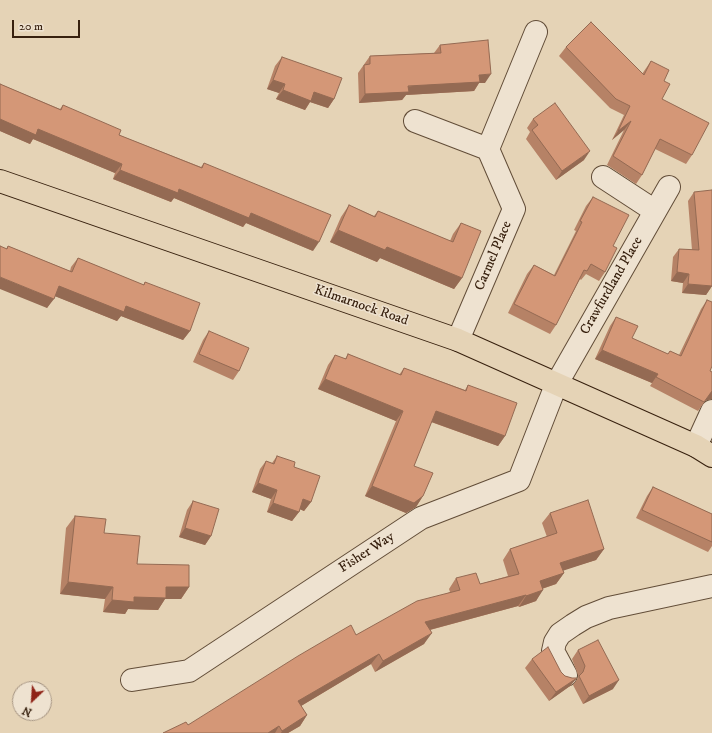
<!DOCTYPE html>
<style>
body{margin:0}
#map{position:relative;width:712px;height:733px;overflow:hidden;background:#e5d3b6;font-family:"IM FELL DW Pica",serif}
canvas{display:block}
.north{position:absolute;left:12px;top:681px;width:40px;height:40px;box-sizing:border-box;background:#eee2d0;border:1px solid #a59482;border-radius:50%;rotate:205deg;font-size:11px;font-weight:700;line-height:16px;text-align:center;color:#37200e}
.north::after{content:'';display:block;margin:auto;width:14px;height:18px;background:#8f2418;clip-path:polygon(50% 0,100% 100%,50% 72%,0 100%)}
.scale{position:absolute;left:12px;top:20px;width:68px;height:18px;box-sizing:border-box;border:2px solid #37200e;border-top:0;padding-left:5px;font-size:12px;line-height:14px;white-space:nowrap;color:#37200e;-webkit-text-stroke:3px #eee2d0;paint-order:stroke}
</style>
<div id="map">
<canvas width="712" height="733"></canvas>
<div class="north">N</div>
<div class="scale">20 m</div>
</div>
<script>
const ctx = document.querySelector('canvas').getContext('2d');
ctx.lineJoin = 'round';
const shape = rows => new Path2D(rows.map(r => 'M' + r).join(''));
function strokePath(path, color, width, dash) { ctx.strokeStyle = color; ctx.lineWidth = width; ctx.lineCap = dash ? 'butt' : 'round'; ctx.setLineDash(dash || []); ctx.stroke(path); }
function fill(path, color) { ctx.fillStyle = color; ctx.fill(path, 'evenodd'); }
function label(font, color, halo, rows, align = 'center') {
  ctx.font = font + ' "IM FELL DW Pica",serif'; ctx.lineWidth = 3; ctx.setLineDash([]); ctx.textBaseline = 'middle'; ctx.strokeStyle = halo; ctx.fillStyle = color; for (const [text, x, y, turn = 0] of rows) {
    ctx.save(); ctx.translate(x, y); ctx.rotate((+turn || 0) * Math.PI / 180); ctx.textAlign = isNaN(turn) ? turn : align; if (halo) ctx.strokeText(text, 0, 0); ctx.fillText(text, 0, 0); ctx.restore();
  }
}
const minor = shape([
 [415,121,488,149],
 [603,177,655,211],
 [458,340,514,209,488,149,536,32],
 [696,446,712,411],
 [566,675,553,651,555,642,560,634,573,625,586,617,609,608,712,586],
 [132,680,189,671,421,518,519,480,556,385,669,187]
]);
const major = shape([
 [0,181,458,340,696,446,712,456]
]);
const wall = shape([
 [440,45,485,83,479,83,474,91,406,95,402,100,359,103,358,73,370,56,434,53],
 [566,47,642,74,651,61,664,81,662,99,692,155,686,164,655,149,642,175,636,184,607,165,624,130,612,140,624,115,610,108,559,56],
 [282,57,334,99,328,108,310,102,305,110,276,99,279,93,267,89,275,66],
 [0,84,60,109,63,105,119,135,201,167,204,163,313,251,246,223,243,227,174,198,171,202,113,179,115,173,33,139,30,144,0,131],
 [533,119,584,160,556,180,526,139,530,132,527,128],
 [694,192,712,286,706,295,682,293,683,283,671,281,673,257,679,249,692,250,688,201],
 [593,197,613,246,605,272,599,281,586,274,581,280,580,279,556,325,550,334,508,313,527,274,534,265,554,275,576,231,574,230,586,206],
 [349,205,374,216,378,211,450,241,453,234,461,223,462,278,454,289,380,258,377,262,330,242,341,217],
 [8,246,70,271,71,267,78,258,143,285,145,282,190,331,183,340,121,316,117,321,55,296,47,308,6,249],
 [707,300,710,371,712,372,712,399,706,400,698,411,650,386,652,383,595,359,610,326,616,317,632,338,668,354,670,351,679,355,701,309],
 [209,331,239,371,233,380,193,362,203,340],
 [348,354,399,375,404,368,465,390,468,385,505,436,498,446,431,422,414,466,423,496,416,507,406,513,365,496,396,421,318,389,328,365,335,355,345,359],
 [277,456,294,467,311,502,304,511,300,509,299,512,292,521,267,512,271,499,252,492,260,469,266,461,272,463],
 [653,487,712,514,712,546,708,552,636,518,647,496],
 [193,501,211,536,205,545,179,537,187,510],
 [550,513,604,549,596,560,563,570,564,573,556,584,542,589,536,601,519,607,518,606,430,630,424,644,375,672,371,664,301,706,307,715,300,726,288,733,163,733,188,725,356,635,450,592,449,589,456,578,480,584,508,576,503,560,510,549,547,537,542,523],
 [75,516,104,533,137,564,189,587,181,599,165,599,158,610,128,609,125,614,103,612,105,599,60,594,66,528],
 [578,650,613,689,583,704,573,685,578,678,578,675,572,659],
 [532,659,561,672,565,676,572,678,577,678,570,686,549,701,525,668]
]);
const shadedWall = shape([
 [491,74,485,83,479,83,474,91,406,95,402,100,359,103,365,94,479,75],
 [273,80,285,84,279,93,267,89],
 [283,90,314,92,334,99,328,108,310,102,305,110,276,99],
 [0,119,38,129,122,164,115,173,33,139,30,144,0,131],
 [631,121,624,130,612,140,618,131],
 [590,151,584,160,556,180,562,171],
 [120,170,251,213,319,242,313,251,246,223,243,227,174,198,171,202,113,179],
 [338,230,387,247,462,278,454,289,380,258,377,262,330,242],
 [677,272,689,274,683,283,671,281],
 [0,277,54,299,47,308,0,289],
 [688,284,712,286,706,295,682,293],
 [59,286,126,306,190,331,183,340,121,316,117,321,52,295],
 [602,350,658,374,652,383,595,359],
 [325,379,403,411,396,421,318,389],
 [712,391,712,399,705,401,711,392],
 [436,411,505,436,498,446,429,421],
 [258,483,277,490,271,499,252,492],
 [372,486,423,496,416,507,406,513,365,496],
 [303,499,311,502,304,511,297,508],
 [273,503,299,512,292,521,267,512],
 [185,528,211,536,205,545,179,537],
 [604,549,596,560,553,574,560,563],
 [564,573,556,584,532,592,540,581],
 [68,582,113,587,105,599,60,594],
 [166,587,189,587,181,599,165,599,158,610,128,609,125,614,103,612,112,600,134,597],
 [543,590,536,601,519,607,526,596],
 [526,595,518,606,418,633,425,622],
 [432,633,424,644,375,672,383,661],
 [379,654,371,664,291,712,298,701],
 [577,678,570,686,549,701,556,692],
 [619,680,613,689,583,704,589,696],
 [307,715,300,726,288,733,281,733,282,731],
 [279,726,275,733,268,733]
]);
const building = shape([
 [591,22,644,75,651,61,669,70,664,81,670,84,662,99,709,123,692,155,660,139,642,175,613,156,631,121,618,131,630,106,616,99,566,47,591,22],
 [488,40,491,74,479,75,480,82,408,86,409,92,365,94,364,65,370,64,370,56,441,53,440,45,488,40],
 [282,57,342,78,334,99,314,92,311,101,283,90,285,84,273,80,282,57],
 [0,84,61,110,63,105,121,130,119,135,202,168,204,163,331,215,319,242,251,213,249,218,179,189,178,193,120,170,122,164,38,129,36,135,0,119,0,84],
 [555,103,590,151,562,171,532,130,538,125,533,119,555,103],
 [712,190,712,286,688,284,689,274,677,272,679,249,699,250,694,192,712,190],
 [593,197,629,215,613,246,617,248,605,272,591,264,587,271,584,270,556,325,514,304,534,265,555,276,582,222,580,221,593,197],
 [349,205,375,217,378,211,453,242,461,223,481,231,462,278,387,247,385,250,338,230,349,205],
 [0,246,7,249,8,246,72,272,78,258,144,285,145,282,200,303,190,331,126,306,124,312,59,286,54,299,0,277,0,246],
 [707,300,712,302,712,366,710,371,712,372,712,391,704,402,656,377,658,374,602,350,616,317,638,326,632,338,668,354,670,351,681,356,707,300],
 [209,331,249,348,239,371,199,354,209,331],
 [348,354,401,375,404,368,466,391,468,385,517,403,505,436,436,411,414,466,433,473,423,496,414,503,372,486,403,411,325,379,335,355,346,359,348,354],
 [277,456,295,462,294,467,320,476,311,502,303,499,299,512,273,503,277,490,258,483,266,461,274,464,277,456],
 [653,487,712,514,712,542,642,510,653,487],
 [588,500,604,549,560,563,564,573,540,581,543,590,526,596,526,595,425,622,432,633,383,661,379,654,298,701,307,715,282,731,279,726,268,733,163,733,186,722,188,725,298,656,351,625,356,635,417,601,460,590,456,578,476,573,480,584,519,574,510,549,557,533,550,513,588,500],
 [193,501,219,509,211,536,185,528,193,501],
 [75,516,106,519,104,533,140,536,137,564,189,565,189,587,166,587,166,598,134,597,134,602,112,600,113,587,68,582,75,516],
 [598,640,619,680,589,696,579,676,583,672,585,666,578,650,598,640],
 [548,647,561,672,565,676,572,678,577,678,556,692,532,659,548,647]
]);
const streetNames = [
 ["Carmel Place",494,256,-67],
 ["Crawfurdland Place",612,286,-60],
 ["Kilmarnock Road",361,306,19],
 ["Fisher Way",367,553,-33]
];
strokePath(minor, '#624d38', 24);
strokePath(major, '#37200e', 24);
strokePath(minor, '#eee2d0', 22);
strokePath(major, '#e5d3b6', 22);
fill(wall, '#b68266');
fill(shadedWall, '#946a53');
fill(building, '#d49777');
strokePath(building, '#946a53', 1);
label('14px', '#37200e', '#eee2d0', streetNames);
</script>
